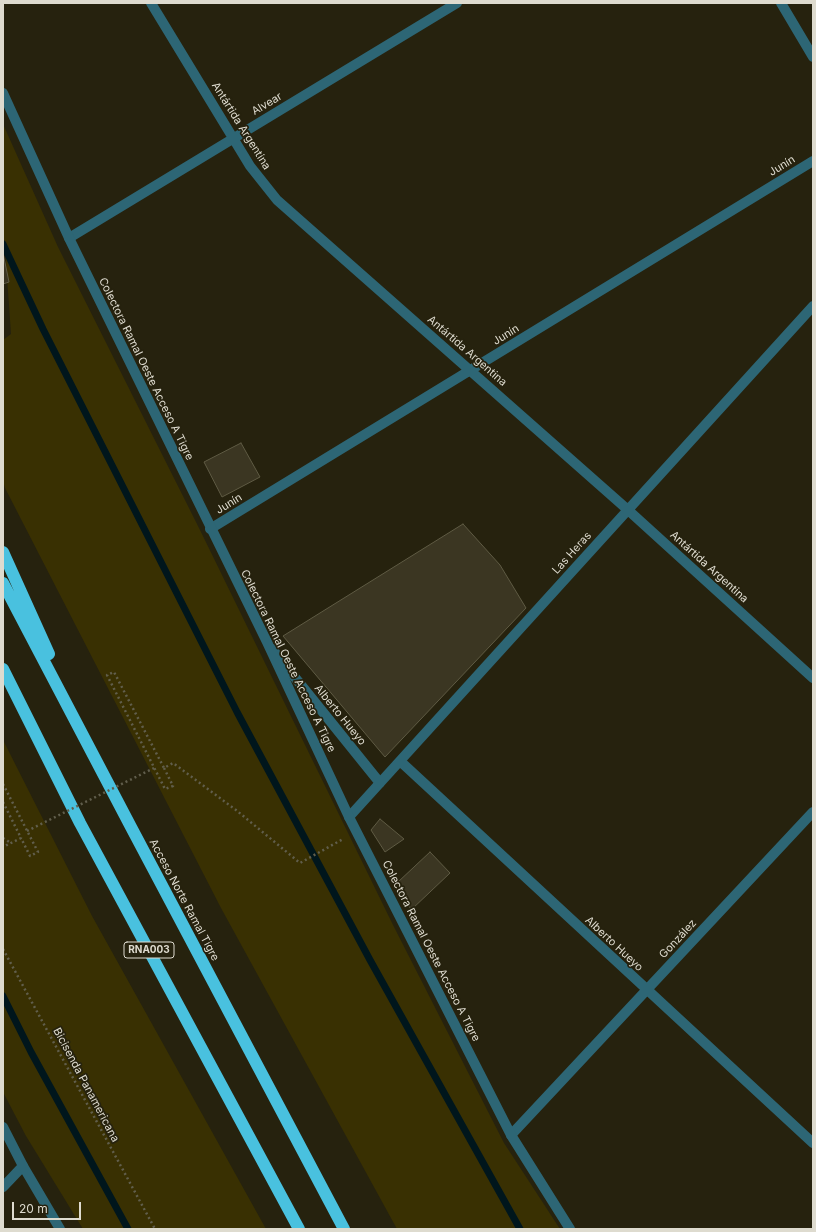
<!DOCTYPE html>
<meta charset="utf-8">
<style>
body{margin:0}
#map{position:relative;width:816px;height:1232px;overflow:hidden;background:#26220e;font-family:Inter,sans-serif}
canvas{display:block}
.frame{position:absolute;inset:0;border:4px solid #dedbcf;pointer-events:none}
.scale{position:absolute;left:12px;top:1202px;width:69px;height:18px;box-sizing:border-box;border:2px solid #dedbcf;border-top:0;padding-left:5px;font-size:12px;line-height:14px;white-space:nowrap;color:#dedbcf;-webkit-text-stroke:3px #26220e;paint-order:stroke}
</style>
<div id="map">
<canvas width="816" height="1232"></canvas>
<div class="frame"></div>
<div class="scale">20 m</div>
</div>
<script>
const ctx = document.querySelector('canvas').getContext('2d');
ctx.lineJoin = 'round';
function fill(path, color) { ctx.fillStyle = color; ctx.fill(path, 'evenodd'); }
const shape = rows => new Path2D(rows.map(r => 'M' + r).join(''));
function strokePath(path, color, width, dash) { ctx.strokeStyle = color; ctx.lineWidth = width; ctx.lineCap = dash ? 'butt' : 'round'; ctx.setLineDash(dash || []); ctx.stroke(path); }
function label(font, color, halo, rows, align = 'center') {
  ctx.font = font + ' Inter,sans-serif'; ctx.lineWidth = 3.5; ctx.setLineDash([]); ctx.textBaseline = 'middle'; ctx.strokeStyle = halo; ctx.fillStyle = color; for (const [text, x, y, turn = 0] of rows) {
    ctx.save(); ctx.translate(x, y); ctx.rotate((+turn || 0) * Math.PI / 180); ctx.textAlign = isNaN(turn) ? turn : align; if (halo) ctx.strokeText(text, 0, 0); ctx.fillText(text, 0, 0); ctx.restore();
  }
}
const green = shape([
 [3,124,58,247,200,530,393,925,504,1143,560,1229,397,1229,221,908,5,488,3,481,3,340,11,334,5,248,3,244],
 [3,740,92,916,266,1229,83,1229,26,1136,3,1092]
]);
const stream = shape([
 [3,244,43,329,237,712,370,960,520,1229],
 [3,996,31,1052,128,1229]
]);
const building = shape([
 [3,253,9,282,3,284,3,253],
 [241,443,260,477,222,497,204,462,241,443],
 [463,524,500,565,526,608,385,757,283,636,463,524],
 [380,819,404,839,385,852,371,830,380,819],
 [430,852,450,873,411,910,398,882,430,852]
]);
const path = shape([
 [164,768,173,786,165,789,107,675,114,672,164,768,173,763,236,810,300,863,343,839],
 [3,784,38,852,30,856,21,838],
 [3,802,21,838,3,847],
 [3,838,11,843],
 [3,949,155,1229]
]);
const minor = shape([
 [151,3,250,166,277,200,628,510,813,678],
 [781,3,813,57],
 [69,238,457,3],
 [210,529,813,161],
 [272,649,380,783],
 [400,761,813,1143],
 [349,817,813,306],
 [511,1135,813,812],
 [3,1187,23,1166]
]);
const tertiary = shape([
 [3,93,69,238,267,642,349,817,511,1135,570,1229],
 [3,1127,23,1166,60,1229]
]);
const motorway = shape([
 [3,552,49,654],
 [3,583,131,827,344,1229],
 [3,669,80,823,299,1229]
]);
const pathBridge = shape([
 [27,831,154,768]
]);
const shields = [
 [149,950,50]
];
const shieldNames = [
 ["RNA003",149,950]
];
const streetNames = [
 ["Alvear",267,104,-31],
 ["Antártida Argentina",241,126,58],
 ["Junín",782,166,-31],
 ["Junín",506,335,-31],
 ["Antártida Argentina",467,351,41],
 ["Colectora Ramal Oeste Acceso A Tigre",146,369,64],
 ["Junín",229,504,-31],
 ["Las Heras",572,553,-48],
 ["Antártida Argentina",709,567,42],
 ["Colectora Ramal Oeste Acceso A Tigre",288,661,64],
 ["Alberto Hueyo",340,715,51],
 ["Acceso Norte Ramal Tigre",184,900,62],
 ["González",678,939,-47],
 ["Alberto Hueyo",614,944,43],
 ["Colectora Ramal Oeste Acceso A Tigre",431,951,63],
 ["Bicisenda Panamericana",86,1085,62]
];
fill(green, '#393002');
strokePath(stream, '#00161c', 7);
fill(building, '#3b3622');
strokePath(building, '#5f5b44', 1);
strokePath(path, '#615e4c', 2.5, [2, 3]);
strokePath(minor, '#2d6675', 10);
strokePath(tertiary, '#2d6675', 10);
strokePath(motorway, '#49c1df', 12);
strokePath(pathBridge, '#615e4c', 2.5, [2, 3]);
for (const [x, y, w] of shields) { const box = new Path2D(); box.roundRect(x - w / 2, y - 8, w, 16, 3); ctx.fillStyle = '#26220e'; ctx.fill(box); strokePath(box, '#dedbcf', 1); }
label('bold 10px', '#dedbcf', null, shieldNames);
label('11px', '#dedbcf', '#26220e', streetNames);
</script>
